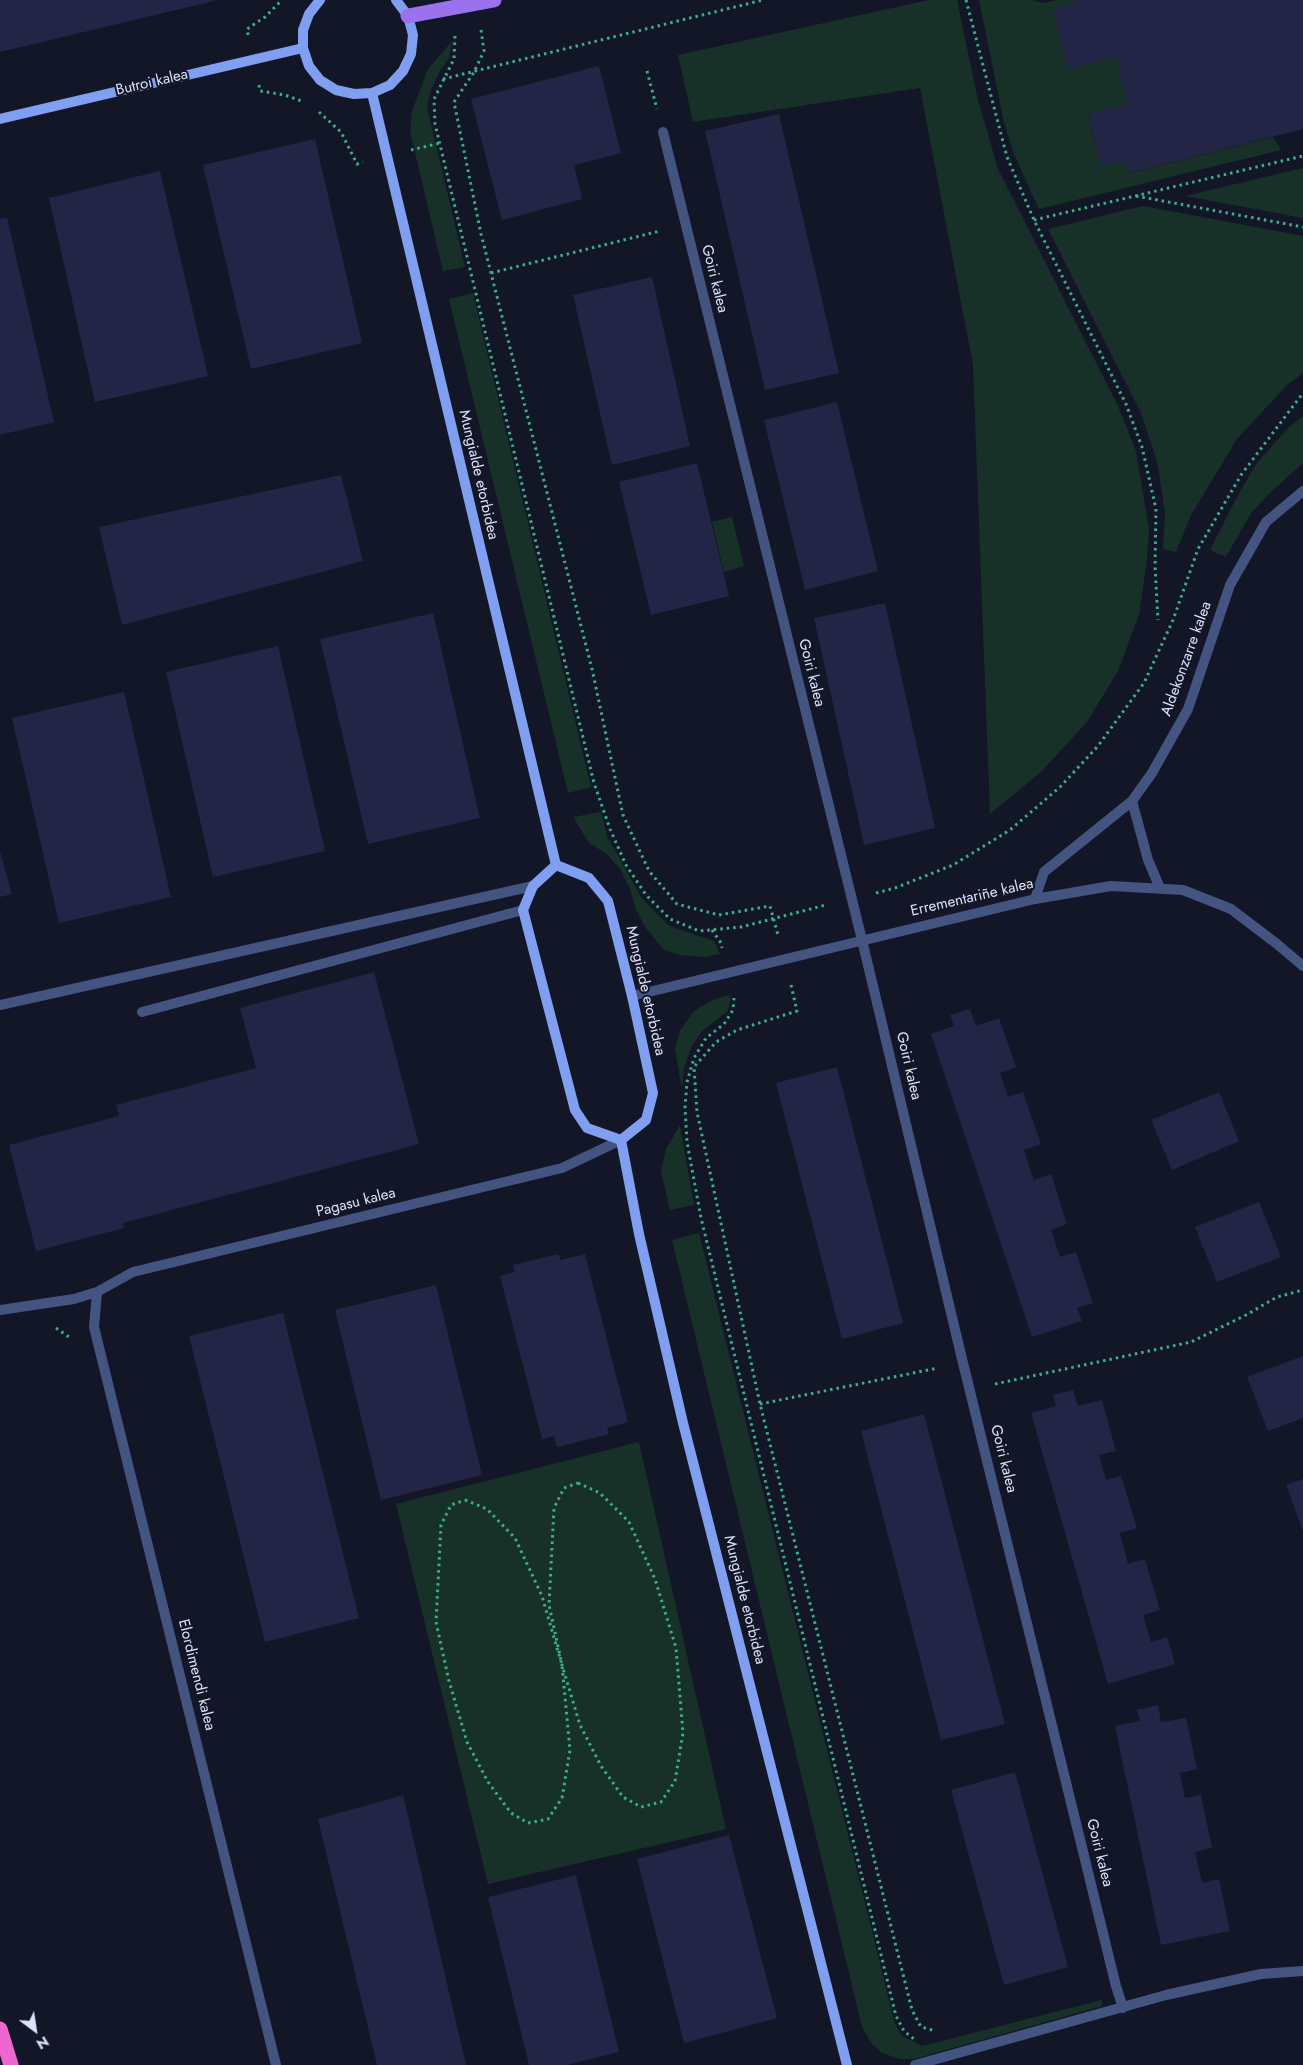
<!DOCTYPE html>
<meta charset="utf-8">
<style>
body{margin:0}
#map{position:relative;width:1303px;height:2065px;overflow:hidden;background:#131627;font-family:Jost,sans-serif}
canvas{display:block}
.north{position:absolute;left:10px;top:2005px;width:50px;height:50px;-webkit-text-stroke:4px #131627;paint-order:stroke;rotate:149deg;font-size:14px;font-weight:700;line-height:20px;text-align:center;color:#dee3fb}
.north::after{content:'';display:block;margin:auto;width:18px;height:22px;background:#dee3fb;clip-path:polygon(50% 0,100% 100%,50% 72%,0 100%)}
</style>
<div id="map">
<canvas width="1303" height="2065"></canvas>
<div class="north">N</div>
</div>
<script>
const ctx = document.querySelector('canvas').getContext('2d');
ctx.lineJoin = 'round';
function fill(path, color) { ctx.fillStyle = color; ctx.fill(path, 'evenodd'); }
const shape = rows => new Path2D(rows.map(r => 'M' + r).join(''));
function strokePath(path, color, width, dash) { ctx.strokeStyle = color; ctx.lineWidth = width; ctx.lineCap = dash ? 'butt' : 'round'; ctx.setLineDash(dash || []); ctx.stroke(path); }
function label(font, color, halo, rows, align = 'center') {
  ctx.font = font + ' Jost,sans-serif'; ctx.lineWidth = 4; ctx.setLineDash([]); ctx.textBaseline = 'middle'; ctx.strokeStyle = halo; ctx.fillStyle = color; for (const [text, x, y, turn = 0] of rows) {
    ctx.save(); ctx.translate(x, y); ctx.rotate((+turn || 0) * Math.PI / 180); ctx.textAlign = isNaN(turn) ? turn : align; if (halo) ctx.strokeText(text, 0, 0); ctx.fillText(text, 0, 0); ctx.restore();
  }
}
const green = shape([
 [929,0,957,0,978,100,998,169,1118,406,1136,451,1149,529,1147,560,1139,615,1118,671,1087,722,1041,772,990,814,973,365,920,88,693,122,678,55],
 [979,0,1032,0,1042,3,1057,0,1075,0,1076,3,1053,9,1116,57,1128,105,1088,115,1101,166,1126,160,1130,173,1273,137,1281,150,1039,209,1014,154,1004,123],
 [453,40,449,58,439,73,430,92,427,107,465,267,443,271,410,131,412,111,428,69],
 [1303,168,1303,218,1185,196],
 [1143,206,1303,236,1303,373,1287,385,1237,439,1191,515,1176,552,1163,549,1165,513,1157,461,1141,413,1048,229],
 [473,293,591,787,568,793,449,299],
 [1303,416,1303,463,1273,490,1251,513,1226,557,1210,550,1236,499,1256,464,1288,428],
 [732,517,744,566,724,572,712,522],
 [601,812,607,836,641,897,669,926,714,941,720,954,705,957,680,955,664,950,645,927,635,907,631,891,620,869,607,854,589,843,573,817],
 [731,995,728,1011,702,1031,691,1048,684,1068,682,1090,675,1049,680,1031,694,1011,712,1000],
 [680,1125,694,1205,670,1210,661,1171,666,1149],
 [699,1233,895,2024,902,2036,922,2046,1102,2000,1102,2006,914,2059,900,2059,882,2053,872,2044,862,2027,672,1240],
 [639,1442,726,1829,488,1884,396,1504]
]);
const building = shape([
 [0,0,214,0,214,1,0,52],
 [1075,0,1303,0,1303,129,1129,173,1126,160,1101,166,1088,114,1128,105,1116,57,1068,69,1053,9,1076,3],
 [599,66,621,153,574,165,582,199,502,220,471,99],
 [779,114,839,373,765,390,705,131],
 [315,139,362,343,251,369,203,165],
 [160,171,208,376,95,402,49,198],
 [7,218,54,422,0,435,0,219],
 [652,277,690,446,612,465,573,295],
 [837,402,878,571,805,590,764,420],
 [697,463,729,596,651,615,619,482],
 [341,475,363,561,122,625,99,527],
 [885,603,935,828,864,845,814,618],
 [433,613,480,818,368,844,320,639],
 [278,646,325,851,213,877,166,672],
 [124,692,171,897,59,923,12,718],
 [0,851,12,894,0,897],
 [374,972,419,1144,123,1223,124,1228,36,1251,9,1145,119,1116,116,1105,256,1068,240,1008],
 [970,1009,976,1026,999,1018,1016,1067,1000,1073,1008,1097,1023,1092,1041,1144,1024,1150,1034,1180,1051,1174,1067,1224,1051,1230,1060,1257,1076,1252,1093,1303,1077,1308,1082,1321,1032,1337,931,1034,954,1026,950,1015],
 [837,1067,903,1323,842,1339,776,1083],
 [1219,1092,1239,1141,1172,1170,1151,1120],
 [1259,1202,1281,1257,1217,1282,1195,1227],
 [559,1254,560,1260,585,1254,628,1422,607,1428,609,1434,557,1447,554,1436,542,1439,500,1276,515,1272,513,1265],
 [436,1285,482,1475,381,1500,335,1310],
 [283,1313,359,1618,265,1642,189,1336],
 [1303,1356,1303,1418,1268,1431,1247,1377],
 [1073,1390,1078,1406,1102,1400,1116,1451,1099,1455,1106,1480,1121,1476,1137,1528,1120,1533,1128,1564,1145,1559,1160,1610,1143,1615,1151,1642,1167,1637,1175,1664,1108,1684,1031,1413,1056,1406,1053,1395],
 [924,1414,1005,1724,941,1740,861,1431],
 [1303,1479,1303,1531,1286,1485],
 [1158,1705,1161,1722,1186,1718,1197,1769,1180,1773,1185,1798,1201,1795,1212,1848,1195,1852,1202,1883,1219,1879,1230,1931,1161,1945,1115,1726,1140,1721,1137,1710],
 [1015,1772,1068,1967,1004,1985,951,1790],
 [403,1795,466,2065,377,2065,318,1819],
 [729,1835,777,2018,684,2043,637,1859],
 [576,1875,619,2052,567,2065,529,2065,488,1897]
]);
const path = shape([
 [966,0,1007,157,1034,220,1126,404,1142,447,1156,509,1155,566,1158,620],
 [481,30,484,51,474,72,454,102,481,234,592,669,623,815,649,871,677,904,719,915,770,906,778,935],
 [248,35,247,29,265,17,282,0],
 [455,36,454,59,434,99,435,124,594,783,610,829,626,865,646,895,670,919,699,931,741,927,826,905],
 [647,71,657,109],
 [443,79,763,0],
 [259,85,260,91,285,95,304,102],
 [319,112,341,132,357,164,363,162],
 [411,150,440,143],
 [1136,196,1303,227],
 [1034,220,1303,156],
 [491,273,660,231],
 [876,893,895,888,953,865,1010,830,1060,787,1098,746,1144,683,1173,620,1198,549,1241,475,1303,393],
 [712,930,721,943,722,948],
 [791,985,797,1011,737,1030,716,1042,694,1067,697,1112,760,1404,912,2010,921,2027,936,2031],
 [734,998,733,1010,724,1024,706,1038,694,1058,687,1082,685,1108,687,1142,701,1218,896,2016,904,2031,914,2039],
 [56,1328,69,1337],
 [995,1384,1191,1342,1246,1315,1277,1297,1303,1290],
 [760,1404,938,1368],
 [578,1483,600,1493,629,1522,655,1579,676,1648,683,1733,675,1781,661,1802,641,1807,623,1797,601,1766,580,1725,562,1665,549,1605,554,1508,564,1488,578,1483],
 [465,1500,487,1509,515,1538,542,1596,562,1665,570,1750,562,1798,548,1819,528,1823,511,1813,488,1782,467,1742,449,1681,436,1622,441,1525,451,1505,465,1500]
]);
const lane = shape([
 [142,1012,523,910]
]);
const street = shape([
 [663,132,862,940,963,1363,1116,1986,1123,2008],
 [1132,801,1148,860,1160,888],
 [1035,899,1044,872,1132,801,1152,773,1188,709,1230,585,1266,522,1303,491],
 [632,996,1035,899,1111,886,1183,890,1231,909,1277,944,1303,966],
 [0,1005,533,886],
 [97,1292,94,1327,276,2065],
 [0,1310,74,1299,97,1292,133,1272,562,1168,621,1140],
 [915,2065,1166,1995,1261,1974,1303,1971]
]);
const secondary = shape([
 [320,0,309,14,303,30,303,48,309,66,320,80,336,90,354,94,372,93,390,85,403,71,411,54,413,35,408,16,396,0],
 [372,93,556,865],
 [0,119,303,48],
 [556,865,589,878,608,901,632,996,653,1093,646,1120,621,1140],
 [556,865,533,886,523,910,575,1110,587,1128,621,1140],
 [621,1140,639,1234,683,1423,847,2065]
]);
const primary = shape([
 [408,16,494,0]
]);
const highway = shape([
 [0,2029,11,2065]
]);
const streetNames = [
 ["Butroi kalea",152,83,-13],
 ["Goiri kalea",714,279,76],
 ["Mungialde etorbidea",478,475,77],
 ["Aldekonzarre kalea",1187,659,-70],
 ["Goiri kalea",811,673,76],
 ["Errementariñe kalea",972,898,-13],
 ["Mungialde etorbidea",645,991,77],
 ["Goiri kalea",908,1066,77],
 ["Pagasu kalea",356,1203,-14],
 ["Goiri kalea",1003,1459,76],
 ["Mungialde etorbidea",744,1600,76],
 ["Elordimendi kalea",196,1675,76],
 ["Goiri kalea",1099,1853,76]
];
fill(green, '#173128');
fill(building, '#222546');
strokePath(path, '#3fae86', 3, [2.5, 4]);
strokePath(lane, '#445481', 10);
strokePath(street, '#445481', 10);
strokePath(secondary, '#809ff0', 10);
strokePath(primary, '#9b72ee', 15);
strokePath(highway, '#ed67cf', 15);
label('15px', '#dee3fb', '#131627', streetNames);
</script>
